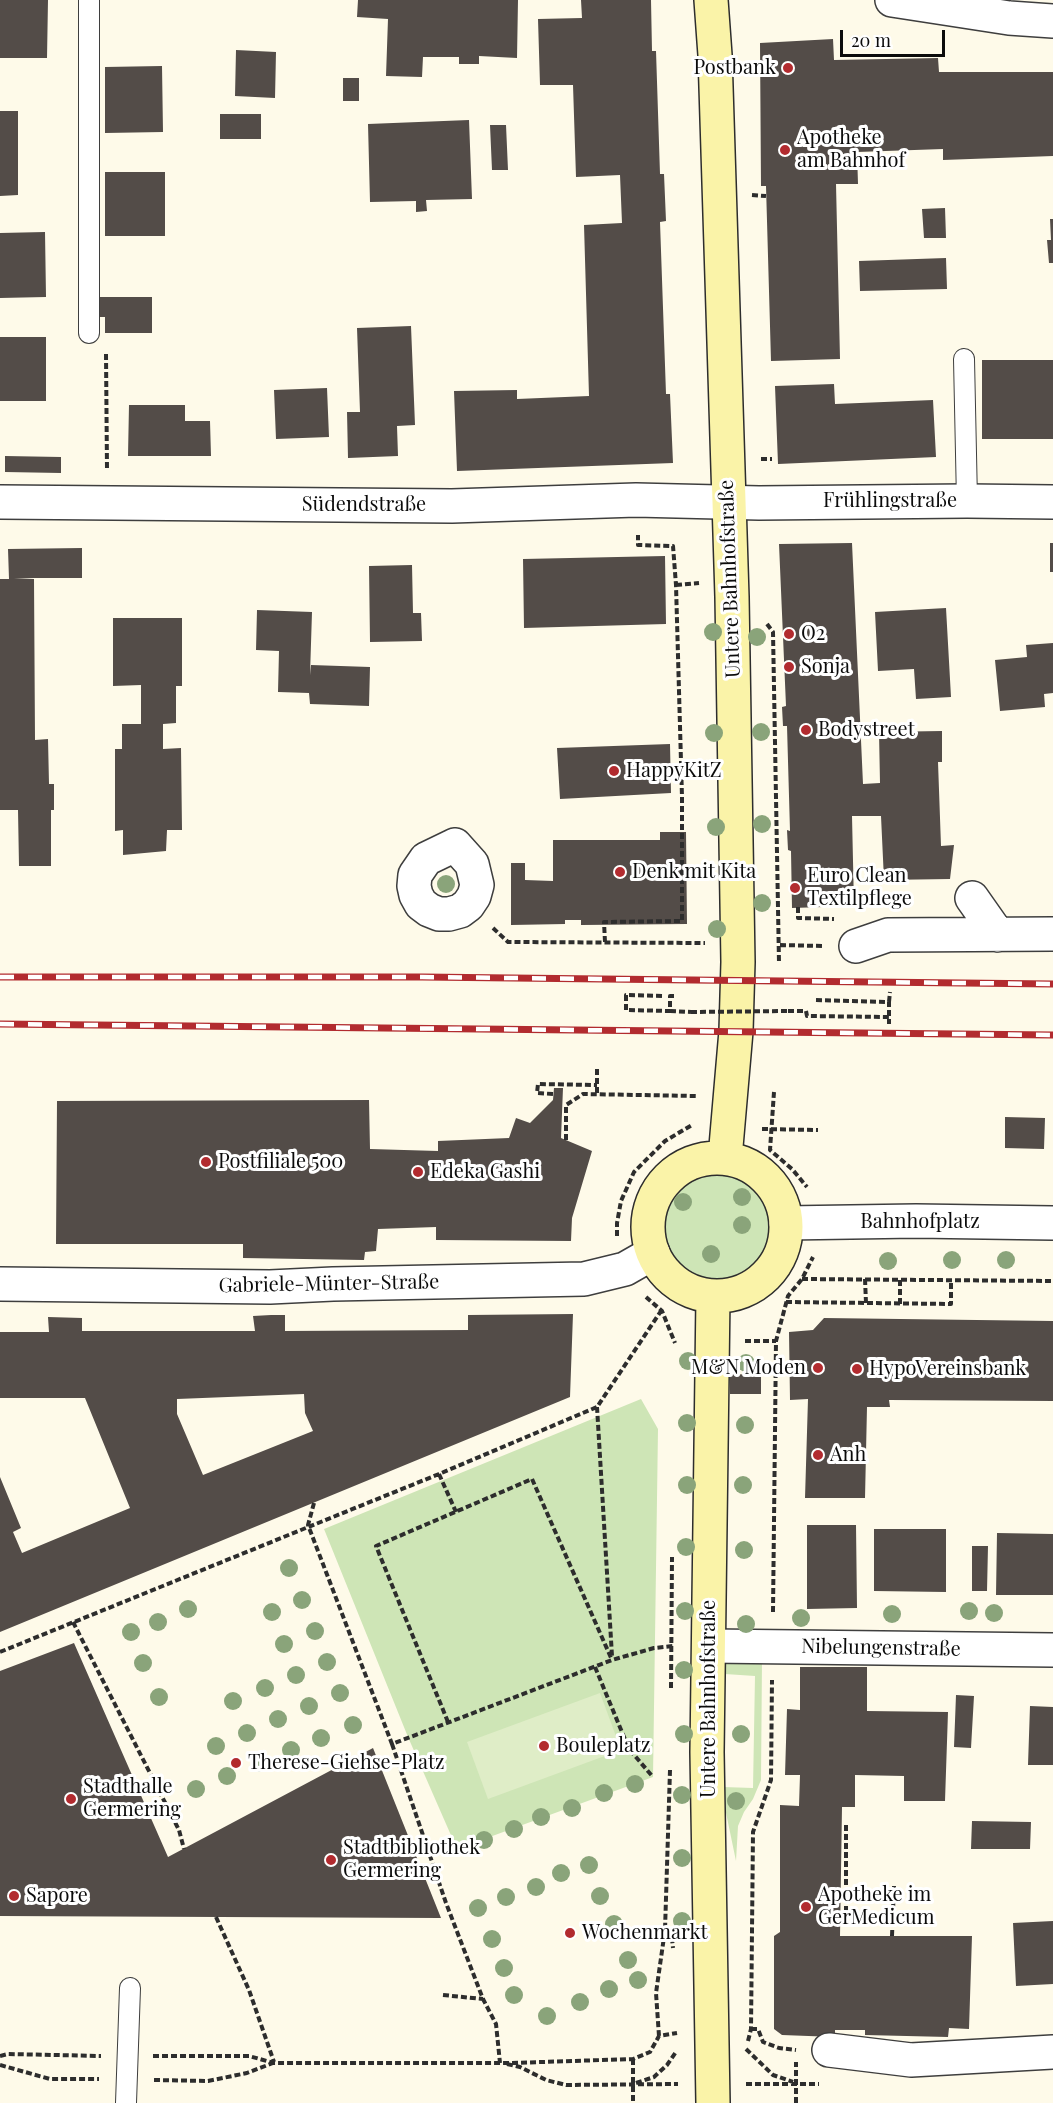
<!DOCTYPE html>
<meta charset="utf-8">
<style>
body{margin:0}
#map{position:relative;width:1053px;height:2103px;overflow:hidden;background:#fefae9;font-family:"Playfair Display",serif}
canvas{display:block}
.scale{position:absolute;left:840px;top:30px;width:105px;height:27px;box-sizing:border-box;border:3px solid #0b0b0b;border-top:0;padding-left:8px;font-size:18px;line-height:21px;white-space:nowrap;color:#0b0b0b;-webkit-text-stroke:4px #fff;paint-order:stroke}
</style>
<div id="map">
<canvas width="1053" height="2103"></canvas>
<div class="scale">20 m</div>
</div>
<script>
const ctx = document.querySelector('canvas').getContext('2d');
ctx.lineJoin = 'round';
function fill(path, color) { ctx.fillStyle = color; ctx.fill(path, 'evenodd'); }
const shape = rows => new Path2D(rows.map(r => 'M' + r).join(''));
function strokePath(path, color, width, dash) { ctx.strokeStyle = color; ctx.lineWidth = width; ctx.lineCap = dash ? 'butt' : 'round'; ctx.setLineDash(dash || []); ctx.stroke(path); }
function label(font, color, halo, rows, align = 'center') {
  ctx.font = font + ' "Playfair Display",serif'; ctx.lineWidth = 6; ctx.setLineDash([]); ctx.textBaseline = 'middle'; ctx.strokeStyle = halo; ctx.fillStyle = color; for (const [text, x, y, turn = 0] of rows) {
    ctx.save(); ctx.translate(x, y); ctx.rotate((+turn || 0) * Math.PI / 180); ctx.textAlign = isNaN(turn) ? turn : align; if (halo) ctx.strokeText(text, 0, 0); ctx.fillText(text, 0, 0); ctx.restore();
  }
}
const green = shape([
 '661 1228a54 54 0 1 1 108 0a54 54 0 1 1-108 0Z',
 [641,1399,658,1429,653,1777,457,1849,408,1737,324,1529],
 [725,1651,762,1660,761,1780,753,1799,744,1812,738,1826,736,1861,725,1808,723,1787,753,1788,755,1676,725,1674]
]);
const pitch = shape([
 [600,1693,621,1750,488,1799,467,1742]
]);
const building = shape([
 [0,0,48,0,47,58,0,58],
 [358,0,518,0,517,58,479,56,479,64,459,64,459,57,423,57,422,77,386,76,388,19,357,17],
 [581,0,651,0,652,51,656,51,660,174,664,174,666,221,660,222,666,394,670,394,673,463,457,471,454,391,517,390,517,399,589,396,584,225,622,223,620,175,576,177,573,85,540,85,538,19,582,18],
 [833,39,834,60,938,58,939,72,1053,72,1053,156,943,160,943,149,857,152,858,184,836,184,840,359,771,361,766,186,761,186,760,43],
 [236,50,276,52,275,98,235,96],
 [162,66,163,132,105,133,105,67],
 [343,78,359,78,359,101,343,101],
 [0,111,18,111,18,195,0,196],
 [220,114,261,114,261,139,220,139],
 [469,120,472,199,426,200,427,211,416,212,416,201,370,202,368,124],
 [490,125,506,125,508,170,492,170],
 [105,172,165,172,165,236,105,236],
 [945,208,946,238,924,238,922,209],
 [1050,219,1053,219,1053,263,1049,263,1047,240,1051,240],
 [45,232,46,297,0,298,0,233],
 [946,258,947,289,860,291,859,261],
 [100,297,152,297,152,333,105,333,105,317,100,317],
 [411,326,415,425,397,426,398,456,348,458,347,412,360,412,357,328],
 [0,337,46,337,46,401,0,401],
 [982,360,1053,360,1053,439,982,439],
 [834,384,835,404,933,400,936,457,778,464,775,386],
 [327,388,329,437,276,439,274,390],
 [129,405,185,405,185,421,210,421,211,456,128,456],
 [5,456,61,457,61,473,5,472],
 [852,543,863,784,880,783,879,732,942,731,942,762,938,762,941,846,954,845,950,879,884,880,881,816,852,816,854,906,792,908,791,851,788,850,787,830,790,831,787,726,783,726,782,707,786,706,779,544],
 [1050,543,1053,543,1053,572,1050,572],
 [82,548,82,578,14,578,34,579,35,740,48,739,49,784,54,784,54,810,51,810,51,866,19,866,18,810,0,810,0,579,9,579,8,549],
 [665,556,666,624,524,628,523,559],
 [412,565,413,613,421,613,422,641,370,642,369,566],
 [946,608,951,697,916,699,914,669,878,671,875,612],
 [257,610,312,612,310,675,311,665,370,667,369,706,310,704,309,693,278,692,279,651,256,650],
 [113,618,182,618,182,686,176,686,176,723,163,724,163,749,181,748,182,830,167,830,166,851,123,855,123,830,115,831,115,749,122,749,122,724,141,724,141,685,113,686],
 [1053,643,1053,693,1044,694,1045,707,1000,711,995,660,1027,657,1026,645],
 [670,744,671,793,560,799,557,748],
 [660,832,686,832,687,924,581,925,581,920,565,920,565,924,511,925,511,863,525,863,525,880,553,881,553,840,660,840],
 [554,1088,563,1088,561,1138,592,1151,572,1218,571,1241,436,1240,436,1227,378,1229,376,1251,365,1252,364,1260,243,1258,243,1244,56,1244,57,1101,369,1100,370,1149,438,1151,438,1141,509,1138,516,1118,530,1123,553,1100],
 [1005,1117,1045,1118,1044,1149,1005,1148],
 [573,1314,570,1397,0,1632,0,1477,21,1528,13,1532,22,1553,130,1508,85,1398,0,1398,0,1332,49,1332,48,1317,82,1318,82,1331,255,1331,253,1316,271,1315,285,1315,285,1331,468,1330,468,1315],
 [304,1394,305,1413,313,1431,203,1475,177,1414,177,1399],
 [824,1318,1053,1321,1053,1401,889,1400,890,1407,867,1407,865,1498,805,1498,808,1399,790,1400,789,1332,813,1330],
 [730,1374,761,1375,761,1394,730,1394],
 [807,1525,856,1525,857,1608,807,1609],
 [874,1529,946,1529,946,1592,874,1591],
 [997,1533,1053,1534,1053,1595,996,1595],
 [972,1546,988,1546,987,1591,972,1591],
 [74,1643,168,1857,373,1748,441,1918,0,1916,0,1671],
 [800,1667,867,1667,867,1711,948,1712,945,1801,904,1801,904,1776,855,1775,855,1807,842,1807,840,1936,972,1936,969,2029,949,2028,948,2037,865,2035,865,2030,835,2030,835,2037,782,2035,774,2029,774,1936,780,1932,780,1805,799,1806,800,1775,785,1775,787,1709,800,1710],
 [956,1695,974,1696,971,1748,954,1747],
 [1030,1706,1053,1707,1053,1765,1028,1765],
 [972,1821,1031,1822,1030,1849,971,1849],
 [1053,1921,1053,1984,1016,1986,1013,1923]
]);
const path = shape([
 [752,195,766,196],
 [106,354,107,469],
 [761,459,772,459],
 [676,585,699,583],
 [767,624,773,632,779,963],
 [798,907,798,918,834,919],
 [493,928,508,942,705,943],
 [605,942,604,922,682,921,682,797,676,585,673,546,638,545,638,535],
 [780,945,822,946],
 [662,996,626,995,626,1010,670,1011,670,996,677,996],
 [816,1000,889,1002,889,1024],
 [889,1002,890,992],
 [670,1011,691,1012],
 [788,1011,806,1011,807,1016,889,1017],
 [597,1069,597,1093],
 [774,1092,770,1150,792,1169,807,1187],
 [553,1094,537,1093,538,1084,597,1085],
 [762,1129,818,1130],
 [566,1140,566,1105,583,1094,696,1096],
 [617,1236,617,1223,621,1201,634,1172,665,1141,692,1125],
 [802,1279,1053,1281],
 [865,1279,866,1303],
 [900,1280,900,1304],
 [646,1297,662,1311,675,1343],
 [786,1302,951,1304,951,1280],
 [745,1341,776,1341],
 [597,1407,612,1656],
 [439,1474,456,1512],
 [314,1503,308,1525,392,1744,612,1660,654,1648,673,1646],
 [773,1612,776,1341,788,1296,802,1279,813,1257],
 [73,1622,179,1830,184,1849],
 [0,1652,439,1474,597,1407,661,1311],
 [595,1667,629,1749,653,1777],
 [671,1688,672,1557],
 [448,1722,376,1546,532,1479,612,1660],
 [392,1744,446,1903,483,1999,496,2024,500,2063],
 [846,1825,846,1918,859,1918],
 [216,1917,249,1990,274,2062],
 [665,1931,672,1939,673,1948],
 [892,1936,894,1886],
 [443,1995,483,1999],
 [751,2029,758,2029,763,2042,779,2048,796,2050],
 [659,2036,656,1993,665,1930,670,1770],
 [748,2041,751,2029,753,1832,771,1780,772,1680],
 [746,2049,773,2075,793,2082],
 [0,2056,8,2054,101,2056],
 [153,2056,249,2056,274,2063,512,2063,633,2059,650,2052,659,2036,677,2033],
 [633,2059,633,2103],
 [507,2064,520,2067,546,2080,566,2085,678,2084],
 [0,2065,50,2079,99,2079],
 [154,2080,208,2081,247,2073,273,2063],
 [636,2083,654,2077,667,2065,676,2052],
 [746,2084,819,2084],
 [796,2103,796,2062]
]);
const lane = shape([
 [89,333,89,0],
 [964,359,967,501],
 [126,2103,130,1988]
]);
const street = shape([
 [892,0,1009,18,1053,21],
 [0,502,452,506,636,500,759,503,967,501,1053,502],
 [455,845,472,864,477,885,474,896,468,905,460,911,449,914,439,914,429,910,421,904,416,895,414,886,415,875,426,859,455,845],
 [972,898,998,935],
 [856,946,888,935,1053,934],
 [786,1223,916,1221,1053,1223],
 [0,1284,270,1287,333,1284,584,1279,625,1269,653,1253],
 [710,1646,1053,1650],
 [829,2050,911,2060,1053,2052]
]);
const secondary = shape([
 [711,0,715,55,732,597,738,962,736,1031,725,1158],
 '648 1227a69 69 0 1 1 138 0a69 69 0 1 1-138 0Z',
 [713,2103,707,1752,713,1296]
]);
const rail = shape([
 [0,977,422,977,1053,984],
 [0,1024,1053,1035]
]);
const pathBridge = shape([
 [691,1012,788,1011]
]);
const trees = [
 [713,632],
 [757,637],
 [761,732],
 [714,733],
 [762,824],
 [716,827],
 [446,884],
 [762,903],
 [717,929],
 [742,1197],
 [683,1202],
 [742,1225],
 [711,1254],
 [952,1260],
 [1006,1260],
 [888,1261],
 [688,1361],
 [746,1363],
 [687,1423],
 [745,1425],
 [687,1485],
 [743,1485],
 [686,1547],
 [744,1550],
 [289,1568],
 [302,1600],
 [188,1609],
 [685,1611],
 [969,1611],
 [272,1612],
 [994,1613],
 [892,1614],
 [801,1618],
 [158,1622],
 [746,1624],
 [315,1631],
 [131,1632],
 [284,1644],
 [327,1662],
 [143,1663],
 [684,1670],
 [296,1675],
 [265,1688],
 [340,1693],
 [159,1697],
 [233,1701],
 [309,1706],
 [278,1719],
 [353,1725],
 [247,1733],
 [684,1734],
 [741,1734],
 [321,1738],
 [216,1746],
 [291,1750],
 [260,1763],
 [227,1776],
 [635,1784],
 [196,1789],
 [604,1793],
 [682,1795],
 [736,1801],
 [572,1808],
 [541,1817],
 [514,1829],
 [484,1840],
 [682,1858],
 [589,1865],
 [561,1873],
 [536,1887],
 [600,1896],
 [506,1897],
 [478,1908],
 [682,1921],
 [614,1924],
 [492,1939],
 [628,1960],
 [504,1968],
 [638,1980],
 [609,1989],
 [514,1995],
 [580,2002],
 [547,2016]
];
const markers = [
 [788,68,6,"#b22b2f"],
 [785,150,6,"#b22b2f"],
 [789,634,6,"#b22b2f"],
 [789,667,6,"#b22b2f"],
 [806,730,6,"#b22b2f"],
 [614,771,6,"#b22b2f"],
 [620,872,6,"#b22b2f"],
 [795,888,6,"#b22b2f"],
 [206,1162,6,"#b22b2f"],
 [418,1172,6,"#b22b2f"],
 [818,1368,6,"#b22b2f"],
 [857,1369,6,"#b22b2f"],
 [818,1455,6,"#b22b2f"],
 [544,1746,6,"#b22b2f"],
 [236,1763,6,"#b22b2f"],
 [71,1799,6,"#b22b2f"],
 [331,1860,6,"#b22b2f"],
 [14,1896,6,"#b22b2f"],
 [806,1907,6,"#b22b2f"],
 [570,1933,6,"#b22b2f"]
];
const poiNames = [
 ["Postbank",776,68,"right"],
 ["Apotheke",797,138],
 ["am Bahnhof",797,161],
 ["O2",801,634],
 ["Sonja",801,667],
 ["Bodystreet",818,730],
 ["HappyKitZ",626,771],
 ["Denk mit Kita",632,872],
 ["Euro Clean",807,876],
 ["Textilpflege",807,899],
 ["Postfiliale 500",218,1162],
 ["Edeka Gashi",430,1172],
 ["M&N Moden",806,1368,"right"],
 ["HypoVereinsbank",869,1369],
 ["Anh",830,1455],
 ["Bouleplatz",556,1746],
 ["Therese-Giehse-Platz",248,1763],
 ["Stadthalle",83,1787],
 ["Germering",83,1810],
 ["Stadtbibliothek",343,1848],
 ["Germering",343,1871],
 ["Apotheke im",818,1895],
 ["GerMedicum",818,1918],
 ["Sapore",26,1896],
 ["Wochenmarkt",582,1933]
];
const streetNames = [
 ["Frühlingstraße",890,501],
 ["Südendstraße",364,505],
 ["Untere Bahnhofstraße",730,579,-92],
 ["Bahnhofplatz",920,1222],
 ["Gabriele-Münter-Straße",329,1284,-1],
 ["Nibelungenstraße",881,1648,1],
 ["Untere Bahnhofstraße",709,1699,-90]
];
fill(green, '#cee5b6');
fill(pitch, '#dfedc7');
fill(building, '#534c48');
strokePath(lane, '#3e3e3e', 22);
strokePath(street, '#3e3e3e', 36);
strokePath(secondary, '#2d2d2d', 36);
strokePath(path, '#2d2d2d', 4, [6, 3]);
strokePath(lane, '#fff', 20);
strokePath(street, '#fff', 33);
strokePath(secondary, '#faf3a8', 33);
strokePath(rail, '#b22b2f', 7);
strokePath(rail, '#fff', 4.5, [14]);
strokePath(pathBridge, '#2d2d2d', 4, [6, 3]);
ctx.fillStyle = '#8aa47a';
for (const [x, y] of trees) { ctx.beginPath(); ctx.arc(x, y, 9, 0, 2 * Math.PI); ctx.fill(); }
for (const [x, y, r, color] of markers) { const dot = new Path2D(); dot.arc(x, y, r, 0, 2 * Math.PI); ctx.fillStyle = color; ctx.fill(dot); strokePath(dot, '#fff', 2); }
label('20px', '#0b0b0b', '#fff', poiNames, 'left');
label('20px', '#0b0b0b', '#fff', streetNames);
</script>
